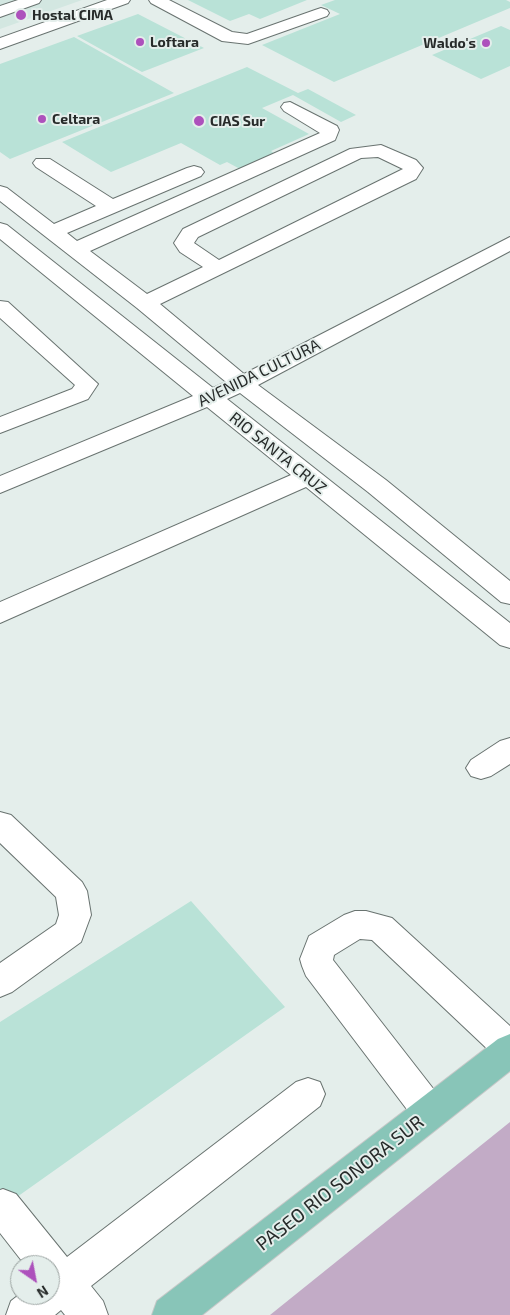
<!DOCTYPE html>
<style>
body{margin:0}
#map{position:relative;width:510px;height:1315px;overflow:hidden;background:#e4eeeb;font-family:"Exo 2",sans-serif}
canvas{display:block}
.north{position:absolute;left:10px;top:1255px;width:50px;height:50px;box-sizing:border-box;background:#e4eeeb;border:1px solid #98a09e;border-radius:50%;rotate:147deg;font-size:14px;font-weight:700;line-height:20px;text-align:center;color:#272b2a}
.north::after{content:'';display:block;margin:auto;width:18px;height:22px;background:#ad51bc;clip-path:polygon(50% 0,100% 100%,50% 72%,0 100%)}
</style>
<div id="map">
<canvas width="510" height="1315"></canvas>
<div class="north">N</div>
</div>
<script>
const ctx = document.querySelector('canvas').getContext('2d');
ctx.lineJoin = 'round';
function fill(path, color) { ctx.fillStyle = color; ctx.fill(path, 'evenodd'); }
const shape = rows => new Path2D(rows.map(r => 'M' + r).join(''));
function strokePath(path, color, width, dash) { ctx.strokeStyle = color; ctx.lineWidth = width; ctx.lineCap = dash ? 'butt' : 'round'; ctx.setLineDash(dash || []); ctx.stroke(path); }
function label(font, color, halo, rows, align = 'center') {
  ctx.font = font + ' "Exo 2",sans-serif'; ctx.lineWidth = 4; ctx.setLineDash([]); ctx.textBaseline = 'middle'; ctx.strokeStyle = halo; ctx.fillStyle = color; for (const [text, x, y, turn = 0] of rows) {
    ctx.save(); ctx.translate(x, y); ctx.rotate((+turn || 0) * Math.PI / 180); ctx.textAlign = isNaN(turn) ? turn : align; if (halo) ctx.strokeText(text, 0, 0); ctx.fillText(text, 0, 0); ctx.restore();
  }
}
const built = shape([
 [0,0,82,0,0,29]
]);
const water = shape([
 [510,1122,510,1315,270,1315]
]);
const building = shape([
 [188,0,307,0,260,19,249,14,230,21],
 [335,0,506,0,510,2,510,8,334,82,262,45,340,14,321,5],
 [138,14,204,48,142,72,77,36],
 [501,26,510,30,510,66,481,79,432,55],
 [74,37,174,93,10,159,0,152,0,64],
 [247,67,298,93,308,89,356,115,341,122,293,95,262,108,309,134,271,151,275,154,240,169,227,162,220,165,181,143,111,172,62,142],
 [191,901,285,1007,0,1209,0,1022]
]);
const minor = shape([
 [18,0,41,0,39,3,0,17,0,6,18,0],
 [107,0,130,0,128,3,0,49,0,38,107,0],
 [149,0,169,0,232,32,247,34,315,10,321,8,327,10,329,13,327,16,248,44,222,41,151,3,149,0],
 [290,102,337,126,339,130,335,140,90,251,147,294,203,267,180,252,174,243,183,229,350,149,381,145,416,160,423,168,416,179,160,304,244,374,510,237,510,251,258,385,386,480,510,581,510,604,501,602,368,492,240,393,227,399,510,623,510,648,500,645,306,487,0,623,0,602,291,475,207,407,0,493,0,476,193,396,0,239,0,223,7,225,213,388,226,382,137,308,0,201,0,186,7,188,54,224,96,206,36,167,33,163,36,159,50,159,113,199,187,168,194,166,201,168,204,172,201,176,67,233,77,241,320,133,284,111,281,107,284,103,290,102],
 [378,157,403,169,219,260,194,243,198,237,361,158,378,157],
 [0,301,8,302,98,384,88,399,0,433,0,417,72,389,75,385,0,318,0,301],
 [510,738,510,764,491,776,481,779,471,776,466,768,471,760,500,741,510,738],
 [0,812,11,815,82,882,87,891,91,915,81,942,12,992,0,997,0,963,56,924,59,915,56,897,0,843,0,812],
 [355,911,366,911,392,918,510,1026,510,1064,498,1059,372,940,360,939,334,955,333,960,442,1100,448,1112,442,1124,430,1129,418,1124,306,976,302,966,300,959,309,936,344,915,355,911],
 [308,1078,320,1082,325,1094,320,1106,91,1286,103,1301,108,1315,65,1315,61,1310,55,1315,6,1315,11,1301,20,1294,50,1295,50,1265,25,1265,0,1233,0,1190,3,1189,16,1194,67,1257,296,1082,308,1078]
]);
const major = shape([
 [510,1034,510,1071,202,1315,152,1315,157,1301,498,1039,510,1034]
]);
const markers = [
 [21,15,6,"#ad51bc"],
 [140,42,5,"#ad51bc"],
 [486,43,5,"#ad51bc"],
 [42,119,5,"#ad51bc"],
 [199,121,6,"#ad51bc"]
];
const farPoinames = [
 ["Hostal CIMA",32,15],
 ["Loftara",150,42],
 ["Waldo's",476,43,"right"],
 ["Celtara",52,119],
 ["CIAS Sur",210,121]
];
const streetNames = [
 ["AVENIDA CULTURA",259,373,-26],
 ["RIO SANTA CRUZ",278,453,39]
];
const nearStreetnames = [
 ["PASEO RIO SONORA SUR",340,1183,-38]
];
fill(built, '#d3e7e1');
fill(water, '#c2abc6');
fill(building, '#b9e2d7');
strokePath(minor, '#697370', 2);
strokePath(major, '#c7c8c8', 2);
fill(minor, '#fff');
fill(major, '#88c5b8');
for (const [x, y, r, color] of markers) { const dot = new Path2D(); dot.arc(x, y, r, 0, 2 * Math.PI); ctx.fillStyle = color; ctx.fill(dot); strokePath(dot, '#e4eeeb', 2); }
label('bold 14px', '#272b2a', '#e4eeeb', farPoinames, 'left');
label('16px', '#272b2a', '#e4eeeb', streetNames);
label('19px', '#272b2a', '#e4eeeb', nearStreetnames);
</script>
